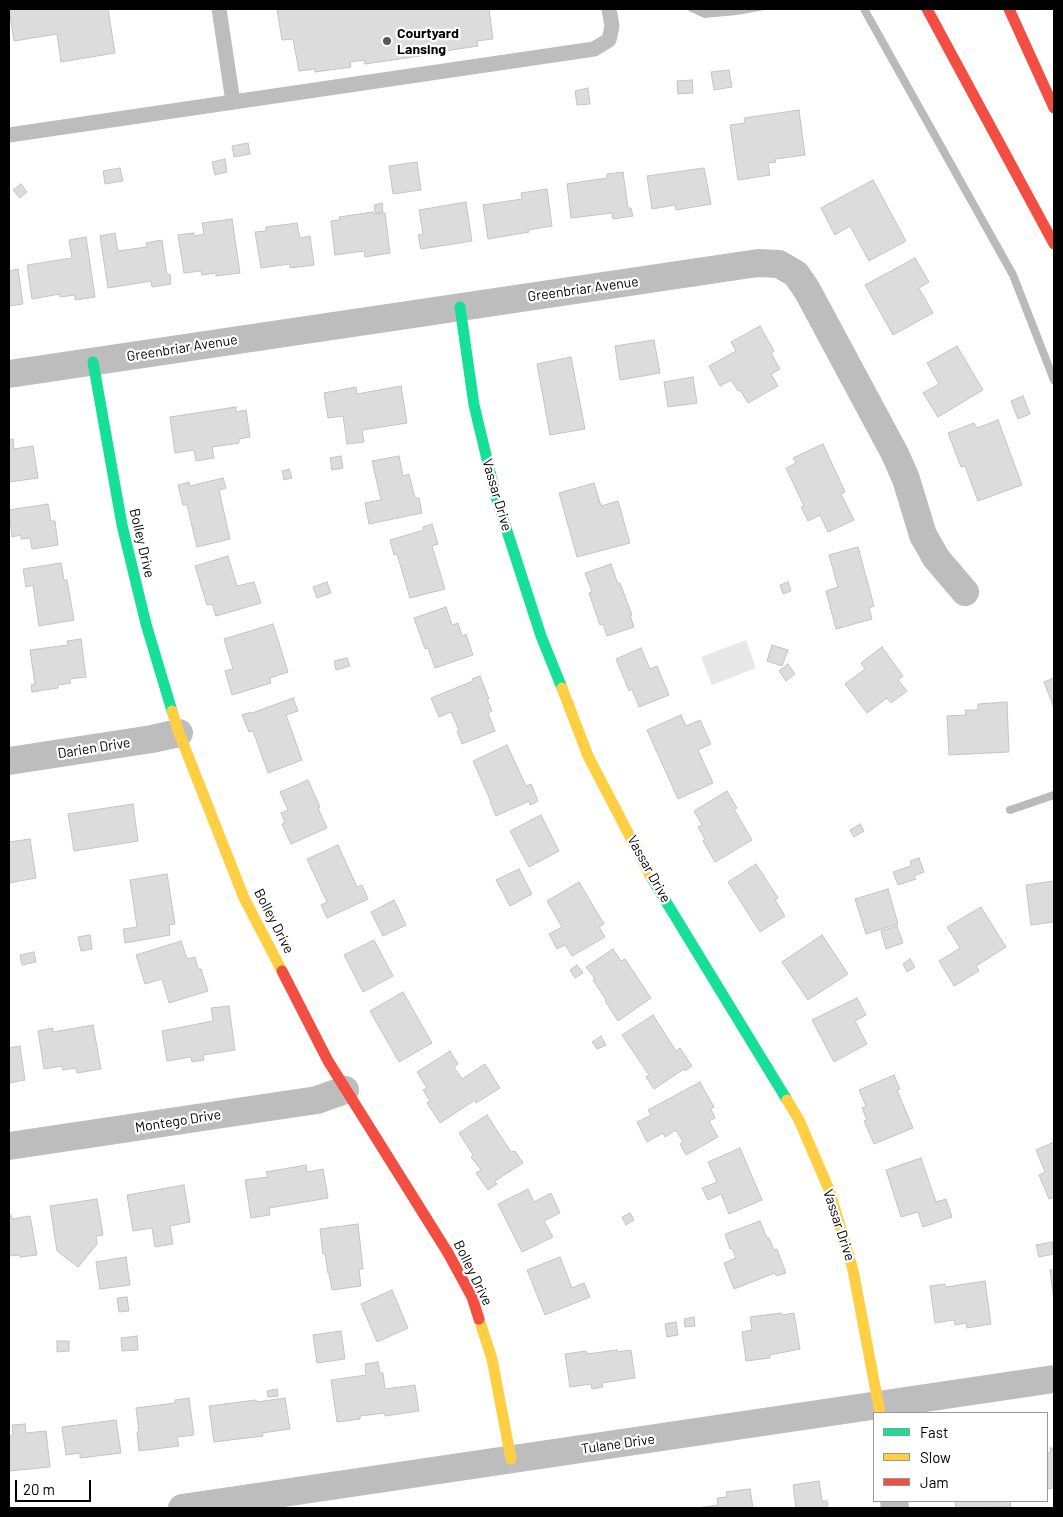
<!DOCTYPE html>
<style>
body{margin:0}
#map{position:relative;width:1063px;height:1517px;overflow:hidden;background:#fff;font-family:Barlow,sans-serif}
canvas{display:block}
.frame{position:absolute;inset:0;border:10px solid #000;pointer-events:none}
.legend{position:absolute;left:873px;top:1412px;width:175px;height:90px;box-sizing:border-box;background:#fff;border:1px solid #999;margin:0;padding:6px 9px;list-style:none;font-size:15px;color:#000}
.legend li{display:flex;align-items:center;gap:10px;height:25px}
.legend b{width:25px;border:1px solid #999}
.scale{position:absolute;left:15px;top:1480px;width:76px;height:22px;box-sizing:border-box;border:2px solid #000;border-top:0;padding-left:6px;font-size:15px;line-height:18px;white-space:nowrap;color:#000;-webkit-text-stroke:4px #fff;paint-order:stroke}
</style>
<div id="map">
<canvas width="1063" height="1517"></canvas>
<div class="frame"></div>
<ul class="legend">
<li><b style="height:6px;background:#16e098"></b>Fast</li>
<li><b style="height:6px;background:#ffcf43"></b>Slow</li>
<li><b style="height:6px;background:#f24e42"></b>Jam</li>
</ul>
<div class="scale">20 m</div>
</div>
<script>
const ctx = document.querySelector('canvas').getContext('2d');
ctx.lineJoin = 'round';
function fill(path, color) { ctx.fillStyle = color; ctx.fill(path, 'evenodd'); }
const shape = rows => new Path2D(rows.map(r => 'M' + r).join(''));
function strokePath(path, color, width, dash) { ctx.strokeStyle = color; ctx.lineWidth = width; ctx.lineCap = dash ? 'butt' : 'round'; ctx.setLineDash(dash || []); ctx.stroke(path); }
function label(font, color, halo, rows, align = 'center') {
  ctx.font = font + ' Barlow,sans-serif'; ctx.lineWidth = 4.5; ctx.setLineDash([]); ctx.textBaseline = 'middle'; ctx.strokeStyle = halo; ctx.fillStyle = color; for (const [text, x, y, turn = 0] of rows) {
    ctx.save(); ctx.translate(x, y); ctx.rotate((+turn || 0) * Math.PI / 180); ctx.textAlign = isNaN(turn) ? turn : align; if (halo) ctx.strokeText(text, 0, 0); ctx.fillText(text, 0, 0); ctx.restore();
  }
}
const green = shape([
 [746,640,756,668,712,685,701,657]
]);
const water = shape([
 [687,9,770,9,737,15,704,18,689,11]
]);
const stream = shape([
 [864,9,1013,275,1054,380],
 [1010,810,1054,795]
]);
const building = shape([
 [9,9,108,9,115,53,61,62,57,34,14,41,9,9],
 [277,9,489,9,493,39,477,41,478,46,445,51,444,48,433,49,433,54,365,64,364,60,350,62,351,67,315,72,315,69,299,71,293,39,282,40,277,9],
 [729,70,732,87,714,90,711,72,729,70],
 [692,80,693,93,678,94,677,81,692,80],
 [588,88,590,104,577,105,575,91,588,88],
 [799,110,805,155,775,159,776,162,768,163,770,175,738,180,730,125,745,123,744,118,799,110],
 [248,143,250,154,234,157,232,146,248,143],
 [225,159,227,172,215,175,212,162,225,159],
 [417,162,421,190,393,194,389,166,417,162],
 [120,168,123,181,105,184,103,171,120,168],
 [704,168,711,204,676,210,675,205,652,209,647,176,704,168],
 [623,172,628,208,631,208,633,216,613,219,612,213,571,218,567,184,607,178,607,174,623,172],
 [873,180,906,241,869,261,850,226,835,235,821,208,873,180],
 [21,184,27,192,20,198,13,190,21,184],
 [547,189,552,226,528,230,529,232,488,239,483,205,522,199,521,193,547,189],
 [466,202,472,241,421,249,418,235,423,234,419,210,466,202],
 [382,203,383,212,375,213,374,205,382,203],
 [373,212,374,214,385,213,390,253,365,257,364,251,335,255,331,221,340,220,339,217,373,212],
 [232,219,240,273,216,276,216,273,202,275,201,271,184,273,178,235,194,233,194,236,204,234,202,223,232,219],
 [297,223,300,238,310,236,314,265,290,268,290,264,261,268,255,232,266,231,266,227,297,223],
 [115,233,118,251,147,247,146,243,162,240,167,275,170,274,171,284,152,287,151,281,108,288,100,236,115,233],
 [86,237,95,297,75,300,75,295,60,297,60,294,32,299,27,265,72,258,69,240,86,237],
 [915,258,929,282,919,288,933,313,893,335,865,285,915,258],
 [18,269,23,304,9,306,9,271,18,269],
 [760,326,774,351,771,353,780,369,771,374,778,386,748,403,740,390,738,391,731,380,720,386,709,366,736,351,731,342,760,326],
 [654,340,660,373,620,380,615,346,654,340],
 [957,346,983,390,938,417,923,393,939,384,927,363,957,346],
 [571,357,585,429,550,435,537,364,571,357],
 [693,377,697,403,668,407,664,382,693,377],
 [401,386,407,423,362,430,364,442,347,444,343,416,328,418,324,393,356,387,357,394,401,386],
 [1023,396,1030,414,1018,419,1011,401,1023,396],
 [236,407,236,412,246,410,250,437,239,439,239,443,212,447,214,458,196,461,194,450,175,453,170,417,236,407],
 [998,420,1022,485,978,501,965,466,961,467,948,433,974,423,977,428,998,420],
 [13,439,14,449,33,446,38,478,9,482,9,440,13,439],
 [823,444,845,492,841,494,854,520,828,532,820,515,808,521,801,507,804,506,786,468,796,463,793,458,823,444],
 [341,456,343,468,332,470,330,458,341,456],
 [399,456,403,476,409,474,415,498,419,498,422,513,369,524,365,503,381,500,372,461,399,456],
 [289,469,292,478,284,480,282,471,289,469],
 [223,478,226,488,219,490,230,539,197,547,187,505,183,505,178,485,189,482,190,486,223,478],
 [594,483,601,506,618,501,630,543,577,557,559,493,594,483],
 [48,504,51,521,55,521,58,545,32,549,30,538,21,539,21,535,12,537,9,510,48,504],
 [432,524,438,544,432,546,445,589,410,598,397,554,394,555,390,540,424,530,423,527,432,524],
 [858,547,874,606,869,608,872,619,836,629,826,591,838,587,829,555,858,547],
 [228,556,237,586,254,582,261,603,216,616,212,604,207,605,195,566,228,556],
 [61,563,64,580,67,580,74,620,39,626,33,585,26,587,23,569,61,563],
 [611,564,618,584,620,583,632,615,630,615,634,627,607,636,603,624,600,625,589,593,592,592,585,573,611,564],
 [327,582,331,593,317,598,313,587,327,582],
 [788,582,791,591,783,594,780,585,788,582],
 [446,607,452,625,458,623,462,636,466,634,473,655,435,668,428,648,425,649,414,618,446,607],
 [273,624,288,672,270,678,271,683,232,695,225,671,233,669,224,639,273,624],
 [81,639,86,677,69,679,71,683,58,685,58,688,32,692,31,685,35,684,30,650,68,645,67,641,81,639],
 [772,645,788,650,782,666,767,661,772,645],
 [882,647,903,676,898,680,907,691,891,703,887,698,867,713,845,684,865,669,861,663,882,647],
 [641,648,650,669,657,666,669,695,639,707,632,689,629,691,616,659,641,648],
 [347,658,350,666,336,670,334,661,347,658],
 [788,664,795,674,786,681,779,671,788,664],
 [480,676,489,699,487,699,492,711,488,713,495,731,462,744,457,731,459,730,451,712,439,717,431,698,473,681,472,679,480,676],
 [1054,678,1054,708,1044,682,1054,678],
 [293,698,298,711,286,715,302,760,268,773,253,731,249,732,242,715,251,712,252,713,293,698],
 [1007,702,1009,752,949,755,947,716,966,715,965,710,978,710,978,704,1007,702],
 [681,715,686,726,700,720,711,744,698,750,713,783,678,799,647,730,681,715],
 [507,745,526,786,531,784,538,801,530,805,529,801,496,816,490,802,491,802,473,761,507,745],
 [308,780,320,807,318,808,327,828,291,844,282,824,285,823,281,813,288,810,280,792,308,780],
 [727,791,737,808,734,809,752,840,715,862,703,841,705,839,698,827,702,825,694,811,727,791],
 [133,804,138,841,74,851,68,814,133,804],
 [541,815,559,851,529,867,510,831,541,815],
 [860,824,864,831,854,837,850,830,860,824],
 [30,839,36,878,9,883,9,842,30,839],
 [338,845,357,887,362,885,368,899,327,918,321,905,327,902,307,859,338,845],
 [919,858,924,872,914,876,916,879,898,885,893,872,911,866,910,861,919,858],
 [756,864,778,898,775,900,785,916,760,932,728,882,756,864],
 [519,869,532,894,510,906,496,880,519,869],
 [167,874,175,924,169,925,170,935,125,943,123,929,137,927,130,880,167,874],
 [1054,881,1054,922,1031,925,1026,885,1054,881],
 [579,882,604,924,599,927,605,937,572,956,565,945,557,949,549,934,562,927,547,901,579,882],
 [888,889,898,924,866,934,855,899,888,889],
 [394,900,406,925,383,936,371,912,394,900],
 [981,907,1006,947,976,966,979,971,954,986,939,961,960,948,947,927,981,907],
 [897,926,903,943,886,949,881,931,897,926],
 [90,935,92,949,81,951,78,937,90,935],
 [822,935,848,974,808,1000,782,962,822,935],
 [374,940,393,976,363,992,344,955,374,940],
 [181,941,187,959,195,957,198,969,201,969,208,991,169,1003,162,979,145,984,136,955,181,941],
 [613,949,621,961,625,959,651,998,618,1021,605,1001,606,1000,593,980,595,979,586,967,613,949],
 [34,952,36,962,22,965,20,955,34,952],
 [910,959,915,967,907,972,903,964,910,959],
 [577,965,583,973,575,978,570,970,577,965],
 [403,992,432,1043,399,1062,370,1011,403,992],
 [857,998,866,1015,855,1021,867,1044,834,1062,812,1020,857,998],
 [229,1006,235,1050,203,1055,204,1060,192,1062,191,1057,167,1061,162,1031,213,1021,211,1008,229,1006],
 [653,1015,676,1051,680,1048,692,1066,685,1071,684,1069,654,1089,646,1077,649,1075,622,1035,653,1015],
 [93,1025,101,1069,77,1073,76,1068,63,1070,62,1066,44,1069,38,1031,53,1028,53,1032,93,1025],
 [601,1036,606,1045,597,1049,592,1042,601,1036],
 [20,1046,25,1080,9,1083,9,1048,20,1046],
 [450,1051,458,1064,454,1067,462,1079,485,1064,500,1088,476,1103,475,1100,440,1123,427,1103,430,1101,423,1090,427,1088,417,1072,450,1051],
 [894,1075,900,1089,897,1090,913,1128,874,1144,864,1121,867,1120,862,1108,866,1106,859,1090,894,1075],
 [700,1082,714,1107,711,1109,715,1118,709,1121,718,1137,686,1155,680,1144,683,1142,676,1130,665,1137,663,1133,647,1142,637,1122,651,1115,648,1110,700,1082],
 [487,1115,511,1152,515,1151,523,1163,495,1181,497,1184,488,1190,476,1173,481,1170,471,1157,473,1155,459,1133,487,1115],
 [1054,1142,1054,1197,1049,1199,1039,1175,1045,1172,1036,1150,1054,1142],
 [740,1148,762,1200,729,1214,721,1194,708,1200,702,1188,717,1182,708,1162,740,1148],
 [921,1158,936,1202,946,1199,952,1217,923,1227,918,1212,901,1217,886,1170,921,1158],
 [306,1165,307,1172,323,1169,328,1198,269,1208,270,1215,251,1218,245,1180,268,1177,266,1172,306,1165],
 [184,1185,190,1222,170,1226,173,1244,155,1247,152,1228,133,1231,127,1195,184,1185],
 [528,1189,534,1202,551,1193,560,1213,544,1221,553,1237,522,1252,498,1204,528,1189],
 [97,1199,103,1235,96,1236,97,1244,78,1267,57,1251,50,1206,97,1199],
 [630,1213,634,1220,626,1225,622,1217,630,1213],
 [9,1215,11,1215,12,1219,30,1216,37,1255,20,1257,20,1255,9,1256,9,1215],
 [760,1221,767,1238,769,1238,774,1250,777,1249,786,1273,776,1276,775,1273,734,1289,724,1263,736,1258,732,1248,730,1249,725,1234,760,1221],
 [358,1224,363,1269,359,1269,361,1286,332,1290,329,1273,328,1273,325,1254,323,1254,320,1229,358,1224],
 [1052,1242,1054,1254,1039,1257,1036,1245,1052,1242],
 [126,1257,130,1285,100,1289,96,1262,126,1257],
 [560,1257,572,1288,584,1283,590,1297,545,1315,527,1270,560,1257],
 [1050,1270,1054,1270,1054,1300,1050,1270],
 [985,1281,991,1324,967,1328,966,1323,955,1325,954,1320,935,1323,930,1286,945,1284,946,1287,985,1281],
 [392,1290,408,1328,377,1342,361,1304,392,1290],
 [127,1297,129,1311,119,1312,117,1298,127,1297],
 [781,1313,782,1315,794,1313,800,1349,770,1355,770,1358,746,1361,742,1332,752,1330,750,1317,781,1313],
 [694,1317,695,1326,685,1327,684,1319,694,1317],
 [676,1322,678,1335,667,1337,665,1324,676,1322],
 [341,1331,345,1359,317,1363,313,1335,341,1331],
 [137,1336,138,1350,122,1351,121,1338,137,1336],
 [57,1341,69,1341,69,1351,57,1352,57,1341],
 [617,1350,617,1352,631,1350,635,1378,602,1383,603,1387,592,1389,591,1384,570,1387,565,1354,586,1351,587,1354,617,1350],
 [378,1362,380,1373,383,1373,385,1389,415,1385,419,1411,385,1416,385,1413,360,1416,360,1419,337,1422,331,1380,366,1375,365,1364,378,1362],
 [277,1389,278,1396,268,1397,267,1391,277,1389],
 [189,1398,194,1435,177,1437,179,1446,139,1451,137,1432,139,1431,136,1408,175,1403,175,1400,189,1398],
 [285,1398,290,1429,262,1433,263,1436,214,1442,209,1406,256,1400,257,1402,285,1398],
 [116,1420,121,1453,80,1458,80,1453,66,1455,62,1427,116,1420],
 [25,1424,26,1433,46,1431,50,1467,9,1471,9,1436,13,1435,12,1425,25,1424],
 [1050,1448,1054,1448,1054,1488,1047,1489,1047,1453,1051,1452,1050,1448],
 [819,1481,822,1501,827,1501,828,1508,796,1508,793,1485,819,1481],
 [750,1489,753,1508,697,1508,718,1505,717,1498,727,1497,726,1492,750,1489],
 [955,1501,1010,1501,1011,1507,956,1508,955,1501]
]);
const lane = shape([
 [219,9,233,102],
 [9,135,594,49,609,40,612,26,609,9]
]);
const street = shape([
 [9,374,758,263,779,264,796,274,807,290,895,454,906,479,923,535,936,558,965,592],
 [9,761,152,739,179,733],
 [9,1146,317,1100,345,1090],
 [894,1501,895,1508],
 [182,1508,1054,1379]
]);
const fast = shape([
 [460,307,474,405,496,497,541,636,562,688],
 [93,362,122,525,146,624,172,711],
 [651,877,787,1100]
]);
const slow = shape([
 [562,688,588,756,651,877],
 [172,711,179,733,244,898,282,971],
 [787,1100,799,1120,830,1192,853,1270,880,1413],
 [479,1319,492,1359,511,1459]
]);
const jam = shape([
 [927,9,1054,244],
 [1009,9,1054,108],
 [282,971,328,1061,448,1253,472,1297,479,1319]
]);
const markers = [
 [387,41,5,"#595959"]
];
const poiNames = [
 ["Courtyard",397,33],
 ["Lansing",397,49]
];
const streetNames = [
 ["Greenbriar Avenue",583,289,-8],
 ["Greenbriar Avenue",182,348,-9],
 ["Vassar Drive",497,495,74],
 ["Bolley Drive",142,543,77],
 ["Darien Drive",94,748,-9],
 ["Vassar Drive",649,869,61],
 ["Bolley Drive",274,921,63],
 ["Montego Drive",178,1121,-9],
 ["Vassar Drive",839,1225,72],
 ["Bolley Drive",473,1273,64],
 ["Tulane Drive",618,1444,-8]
];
fill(green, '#e8e8e8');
fill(water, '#bababa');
strokePath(stream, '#bababa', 8);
fill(building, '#dcdcdc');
strokePath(building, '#c4c4c4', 1);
strokePath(lane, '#bdbdbd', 15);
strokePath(street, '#bdbdbd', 28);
strokePath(fast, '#16e098', 11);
strokePath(slow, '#ffcf43', 11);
strokePath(jam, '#f24e42', 11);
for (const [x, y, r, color] of markers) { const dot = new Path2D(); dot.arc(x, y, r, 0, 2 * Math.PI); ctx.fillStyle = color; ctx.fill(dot); strokePath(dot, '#fff', 2); }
label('bold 14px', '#000', '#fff', poiNames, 'left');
label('14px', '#000', '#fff', streetNames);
</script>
